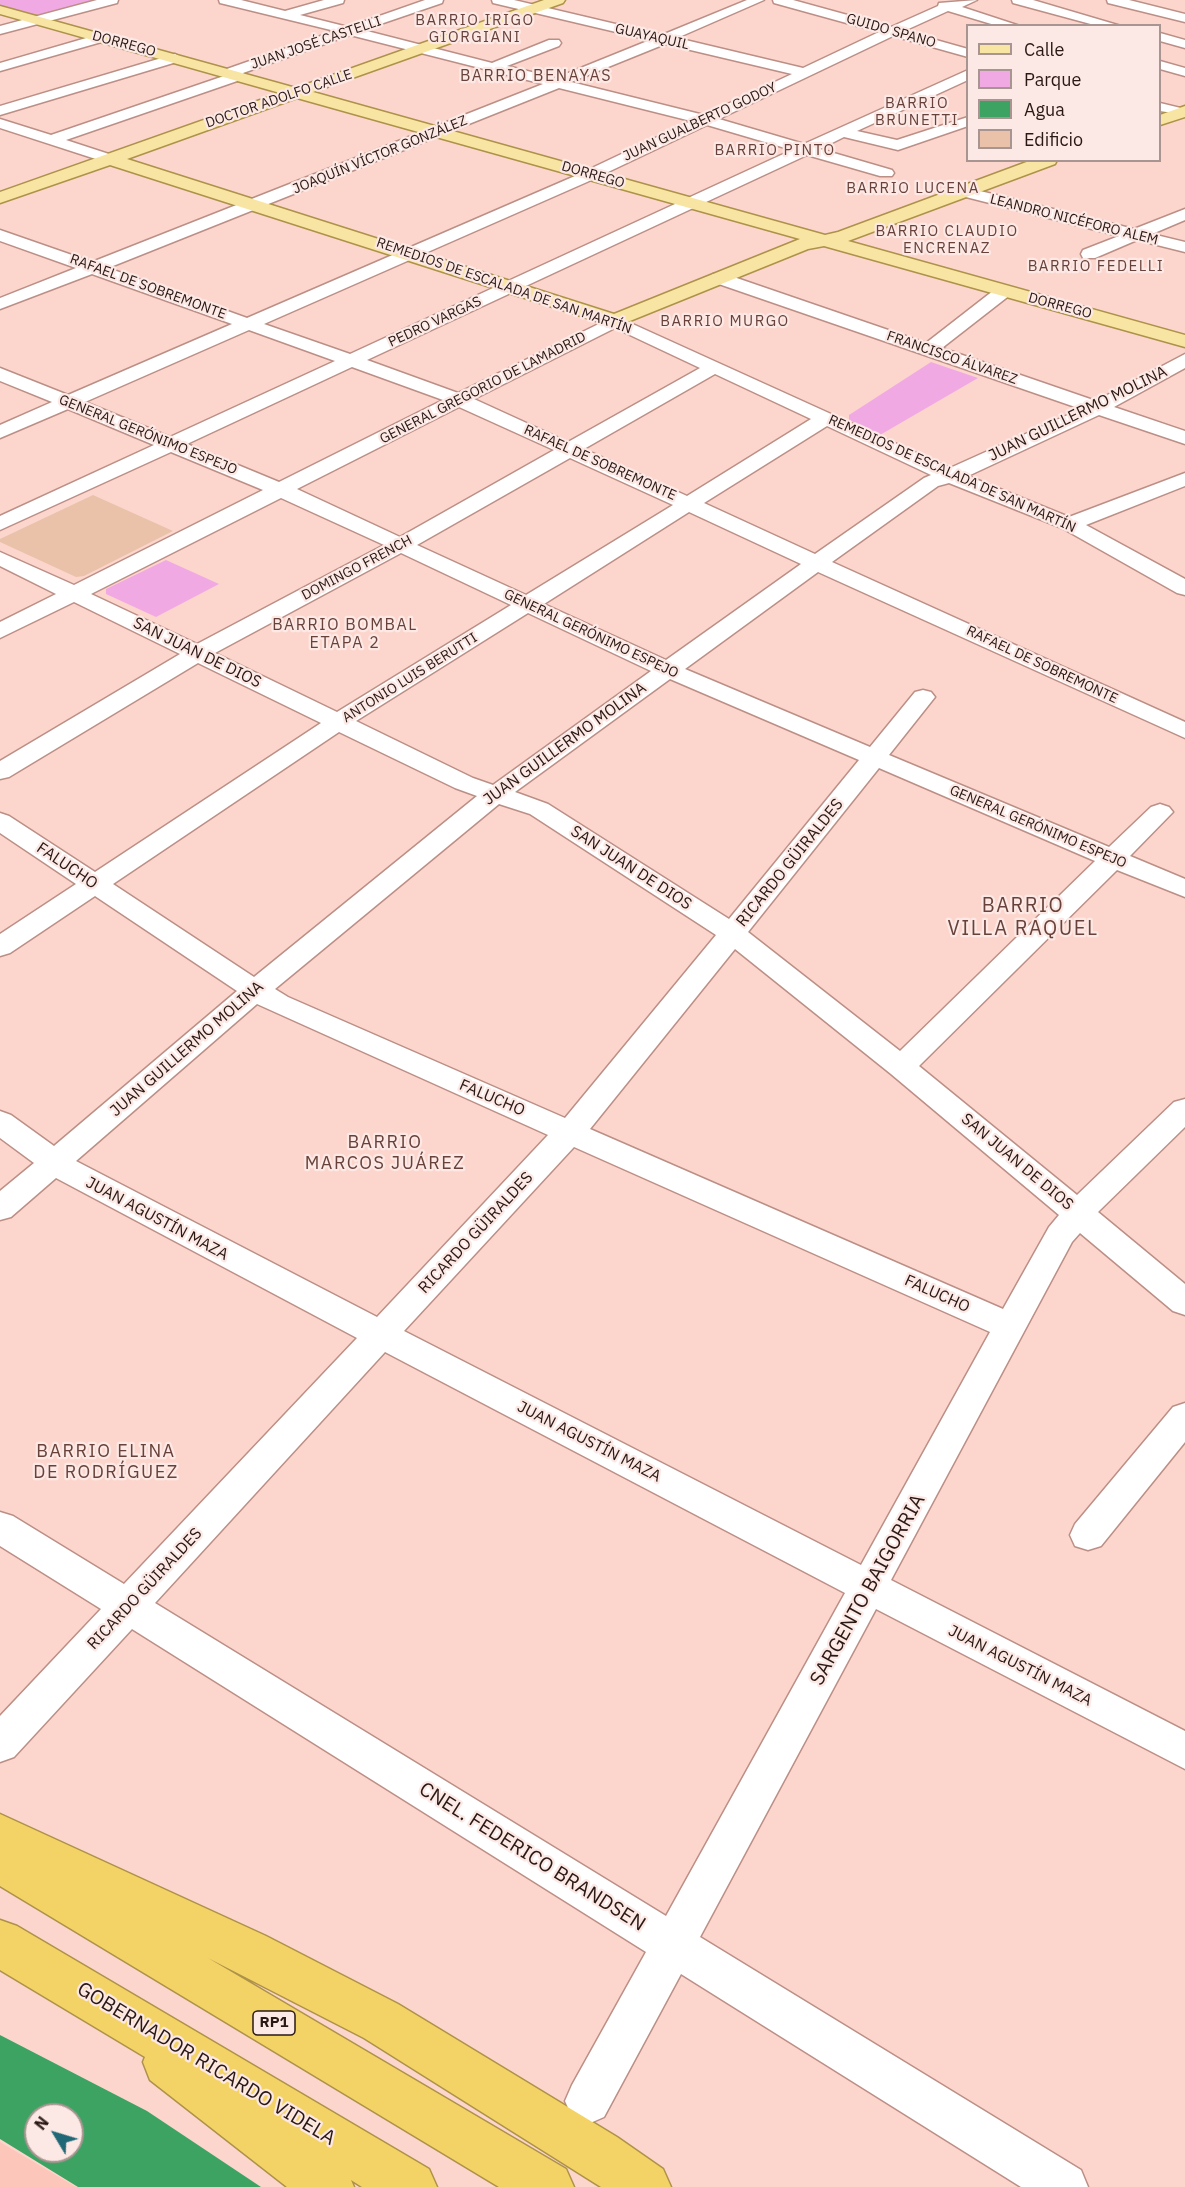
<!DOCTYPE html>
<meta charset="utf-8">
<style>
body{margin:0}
#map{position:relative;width:1185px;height:2187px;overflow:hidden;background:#fcd6cd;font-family:"IBM Plex Sans",sans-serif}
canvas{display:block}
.legend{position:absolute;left:966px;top:24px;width:195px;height:138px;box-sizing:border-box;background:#fce8e4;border:2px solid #a89591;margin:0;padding:8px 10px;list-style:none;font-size:18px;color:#291814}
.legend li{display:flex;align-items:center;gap:12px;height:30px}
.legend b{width:30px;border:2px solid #a89591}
.north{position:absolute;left:24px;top:2103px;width:60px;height:60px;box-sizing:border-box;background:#fce8e4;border:2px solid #a89591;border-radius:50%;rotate:308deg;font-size:16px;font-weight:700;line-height:24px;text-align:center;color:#291814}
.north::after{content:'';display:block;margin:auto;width:21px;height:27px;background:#206876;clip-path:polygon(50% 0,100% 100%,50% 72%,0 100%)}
</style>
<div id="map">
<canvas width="1185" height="2187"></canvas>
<ul class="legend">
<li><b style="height:8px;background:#f8e5a3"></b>Calle</li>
<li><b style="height:16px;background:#f1a9e4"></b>Parque</li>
<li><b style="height:16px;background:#3da363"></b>Agua</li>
<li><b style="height:16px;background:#eac2aa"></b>Edificio</li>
</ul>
<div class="north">N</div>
</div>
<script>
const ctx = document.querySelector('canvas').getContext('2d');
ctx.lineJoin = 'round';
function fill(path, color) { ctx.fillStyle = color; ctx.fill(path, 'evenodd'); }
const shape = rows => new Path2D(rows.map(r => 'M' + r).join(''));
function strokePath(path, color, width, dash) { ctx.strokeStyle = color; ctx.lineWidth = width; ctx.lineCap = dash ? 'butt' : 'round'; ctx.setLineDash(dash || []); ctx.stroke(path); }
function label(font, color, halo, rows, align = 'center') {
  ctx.font = font + ' "IBM Plex Sans",sans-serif'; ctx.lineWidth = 4.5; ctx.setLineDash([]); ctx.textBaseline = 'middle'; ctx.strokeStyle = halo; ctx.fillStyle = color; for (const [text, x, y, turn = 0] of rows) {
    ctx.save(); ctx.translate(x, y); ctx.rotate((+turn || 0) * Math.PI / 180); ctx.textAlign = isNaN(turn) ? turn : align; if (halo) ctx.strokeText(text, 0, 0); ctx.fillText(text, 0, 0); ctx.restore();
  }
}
const built = shape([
 [0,2142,76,2187,0,2187]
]);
const green = shape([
 [0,0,99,0,33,16,0,8],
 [931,362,978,378,880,435,849,420,849,415],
 [166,560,219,584,156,617,106,594,106,589]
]);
const water = shape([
 [0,2035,147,2111,261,2187,78,2187,0,2139],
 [36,2115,72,2115,72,2151,36,2151]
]);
const building = shape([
 [93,495,173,531,84,576,76,577,0,542,0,539]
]);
const minor = shape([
 [97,0,118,0,117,3,0,34,0,26,97,0],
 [219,0,241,0,285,11,324,0,344,0,343,3,300,15,348,27,425,0,443,0,442,3,363,30,492,63,549,40,559,40,561,43,559,46,507,66,556,78,650,40,493,3,492,0,514,0,662,35,747,0,764,0,677,38,803,68,879,32,774,3,773,0,793,0,891,27,938,6,939,3,977,0,962,7,1020,26,998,26,948,11,904,31,968,49,968,57,893,36,719,119,804,144,968,70,968,80,857,131,897,140,968,117,968,126,898,150,844,137,820,149,892,170,894,173,892,176,880,176,807,155,367,360,458,393,615,316,950,468,1081,409,713,282,710,278,713,274,725,274,926,343,998,287,1010,287,1013,291,1010,295,942,348,1096,401,1185,354,1185,368,1114,407,1185,431,1185,444,1099,415,968,476,1069,517,1185,473,1185,486,1086,525,1185,579,1185,595,1177,593,1062,528,949,483,938,486,832,562,1185,722,1185,738,818,572,685,669,870,747,915,692,923,690,931,692,935,697,889,755,1109,847,1151,807,1160,804,1169,807,1173,812,1130,856,1185,879,1185,897,1117,870,919,1066,1077,1195,1174,1102,1185,1099,1185,1127,1098,1212,1185,1284,1185,1315,1173,1311,1080,1233,1072,1242,891,1580,1185,1731,1185,1769,876,1609,700,1937,1081,2170,1088,2187,1021,2187,681,1974,604,2117,588,2124,572,2117,565,2101,572,2085,646,1952,132,1629,14,1757,0,1762,0,1716,101,1609,0,1546,0,1512,13,1516,124,1584,357,1338,56,1178,11,1217,0,1220,0,1191,34,1163,0,1138,0,1111,11,1115,54,1146,237,991,95,896,10,953,0,956,0,934,76,884,0,833,0,813,9,816,95,872,321,723,198,663,9,777,0,779,0,761,180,654,74,602,0,638,0,622,56,594,0,566,0,552,74,585,263,490,171,452,0,530,0,516,154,445,68,409,0,438,0,425,52,402,0,381,0,368,68,395,232,324,92,274,0,309,0,298,76,268,0,241,0,230,92,262,543,84,350,35,243,73,245,76,243,79,66,140,115,156,118,159,115,162,105,162,0,128,0,119,51,135,224,76,222,73,224,70,335,31,220,3,219,0],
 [665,44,792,74,704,115,571,82,665,44],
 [559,88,691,121,575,176,247,318,108,268,559,88],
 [707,125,792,150,350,354,264,324,587,182,707,125],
 [615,328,700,368,568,442,474,399,615,328],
 [249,330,335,361,170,437,85,402,249,330],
 [352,367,443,400,279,482,187,444,352,367],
 [715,374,811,419,687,496,584,449,715,374],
 [459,407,554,450,400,537,297,489,459,407],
 [827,426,931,475,924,478,815,554,704,503,827,426],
 [570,458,673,505,526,595,417,545,570,458],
 [281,498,384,545,197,644,91,594,281,498],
 [689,512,801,564,666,660,544,604,689,512],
 [401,553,511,605,337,712,215,653,401,553],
 [528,613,651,671,493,785,473,778,356,721,528,613],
 [670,679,859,760,729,919,548,804,515,792,670,679],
 [339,732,455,788,477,796,254,977,113,884,339,732],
 [879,768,1095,861,900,1051,748,932,879,768],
 [499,804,530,814,716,935,565,1118,288,997,275,989,499,804],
 [735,949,891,1074,1059,1215,1049,1227,1003,1309,590,1129,735,949],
 [257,1004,548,1135,377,1317,76,1161,257,1004],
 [574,1147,990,1332,861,1565,404,1331,574,1147],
 [385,1352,845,1593,666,1916,155,1603,385,1352],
 [1012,0,1033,0,1121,26,1098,26,1013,3,1012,0],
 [1107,0,1129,0,1185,14,1185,22,1108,3,1107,0],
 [1160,33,1185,40,1185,48,1160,41,1160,33],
 [100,34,105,35,107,38,105,41,0,71,0,63,100,34],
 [175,54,182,58,180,61,0,115,0,106,175,54],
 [1160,61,1185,68,1185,76,1160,69,1160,61],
 [1160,103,1185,109,1185,115,1160,111,1160,103],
 [964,187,1134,229,1185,209,1185,220,1152,234,1185,242,1185,252,1137,240,1095,258,1083,258,1081,254,1083,250,1119,236,958,195,956,192,958,189,964,187],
 [1185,1403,1185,1442,1101,1546,1088,1550,1075,1546,1070,1535,1075,1524,1173,1407,1185,1403]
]);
const major = shape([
 [544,0,565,0,563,3,313,92,825,235,838,232,1032,160,1057,160,1055,164,848,241,1185,335,1185,347,824,246,808,249,615,327,110,165,0,203,0,192,280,93,0,14,0,6,296,88,544,0],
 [297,98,800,239,614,314,127,159,297,98],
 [1185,106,1185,117,1160,125,1160,115,1185,106]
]);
const highway = shape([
 [0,1814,266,1936,398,2004,617,2137,663,2169,671,2187,601,2187,364,2038,208,1958,566,2169,574,2187,499,2187,0,1886,0,1814],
 [0,1920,17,1926,429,2169,437,2187,362,2187,351,2180,354,2187,287,2187,150,2080,143,2062,145,2057,0,1970,0,1920]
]);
const farStreetnames = [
 ["GUIDO SPANO",891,31,16],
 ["GUAYAQUIL",652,37,13],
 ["JUAN JOSÉ CASTELLI",316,43,-19],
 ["DORREGO",124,44,15],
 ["DOCTOR ADOLFO CALLE",279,99,-19],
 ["JUAN GUALBERTO GODOY",700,122,-25],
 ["JOAQUÍN VÍCTOR GONZÁLEZ",380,155,-22],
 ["DORREGO",593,175,16],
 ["LEANDRO NICÉFORO ALEM",1074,220,14],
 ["REMEDIOS DE ESCALADA DE SAN MARTÍN",504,286,19],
 ["RAFAEL DE SOBREMONTE",148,287,20],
 ["DORREGO",1060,306,15],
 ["PEDRO VARGAS",435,322,-25],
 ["FRANCISCO ÁLVAREZ",952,358,19],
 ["GENERAL GREGORIO DE LAMADRID",483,388,-27],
 ["GENERAL GERÓNIMO ESPEJO",148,435,22],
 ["RAFAEL DE SOBREMONTE",600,463,24],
 ["REMEDIOS DE ESCALADA DE SAN MARTÍN",952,474,24],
 ["DOMINGO FRENCH",357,568,-28],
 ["GENERAL GERÓNIMO ESPEJO",591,634,25],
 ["RAFAEL DE SOBREMONTE",1042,665,25],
 ["ANTONIO LUIS BERUTTI",410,678,-32],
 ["GENERAL GERÓNIMO ESPEJO",1038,827,23]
];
const farNeighbourhoodnames = [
 ["BARRIO IRIGO",475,21],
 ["GIORGIANI",475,38],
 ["BARRIO",917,104],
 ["BRUNETTI",917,121],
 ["BARRIO PINTO",775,151],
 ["BARRIO LUCENA",913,189],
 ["BARRIO CLAUDIO",947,232],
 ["ENCRENAZ",947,249],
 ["BARRIO FEDELLI",1096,267],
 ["BARRIO MURGO",725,322]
];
const shields = [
 [274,2023,42]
];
const shieldNames = [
 ["RP1",274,2023]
];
const farQuarternames = [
 ["BARRIO BENAYAS",536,76],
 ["BARRIO BOMBAL",345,625],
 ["ETAPA 2",345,643]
];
const streetNames = [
 ["JUAN GUILLERMO MOLINA",1078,414,-26],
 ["SAN JUAN DE DIOS",197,653,26],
 ["JUAN GUILLERMO MOLINA",565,744,-36],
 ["RICARDO GÜIRALDES",790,863,-51],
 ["FALUCHO",67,866,34],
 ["SAN JUAN DE DIOS",631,868,33],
 ["JUAN GUILLERMO MOLINA",187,1049,-41],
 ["FALUCHO",492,1098,23],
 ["SAN JUAN DE DIOS",1017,1162,40],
 ["JUAN AGUSTÍN MAZA",157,1219,28],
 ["RICARDO GÜIRALDES",476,1233,-47],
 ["FALUCHO",937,1294,24],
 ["JUAN AGUSTÍN MAZA",589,1442,27],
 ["RICARDO GÜIRALDES",145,1589,-47],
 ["JUAN AGUSTÍN MAZA",1020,1666,27]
];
const neighbourhoodNames = [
 ["BARRIO",385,1143],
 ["MARCOS JUÁREZ",385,1164],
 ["BARRIO ELINA",106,1452],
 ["DE RODRÍGUEZ",106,1473]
];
const quarterNames = [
 ["BARRIO",1023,906],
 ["VILLA RAQUEL",1023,929]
];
const nearStreetnames = [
 ["SARGENTO BAIGORRIA",868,1590,-61],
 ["CNEL. FEDERICO BRANDSEN",532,1857,32],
 ["GOBERNADOR RICARDO VIDELA",206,2064,31]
];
fill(built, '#fdc6ba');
fill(green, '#f1a9e4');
fill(water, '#3da363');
fill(building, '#eac2aa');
strokePath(minor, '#bc8f86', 3);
strokePath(major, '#ad9249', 3);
strokePath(highway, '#ad9249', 3);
fill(minor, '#fff');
fill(major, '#f8e5a3');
fill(highway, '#f4d366');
label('14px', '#291814', '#fce8e4', farStreetnames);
ctx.letterSpacing = '1.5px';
label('15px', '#68423a', '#fce8e4', farNeighbourhoodnames);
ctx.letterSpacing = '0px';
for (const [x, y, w] of shields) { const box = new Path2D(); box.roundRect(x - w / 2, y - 12, w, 24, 4.5); ctx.fillStyle = '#fce8e4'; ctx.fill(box); strokePath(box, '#291814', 1.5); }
label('bold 15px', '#291814', null, shieldNames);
ctx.letterSpacing = '1.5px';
label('16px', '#68423a', '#fce8e4', farQuarternames);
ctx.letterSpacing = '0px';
label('16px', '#291814', '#fce8e4', streetNames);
ctx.letterSpacing = '1.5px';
label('18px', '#68423a', '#fce8e4', neighbourhoodNames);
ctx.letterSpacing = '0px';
ctx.letterSpacing = '1.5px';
label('20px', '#68423a', '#fce8e4', quarterNames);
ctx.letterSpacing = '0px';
label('20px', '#291814', '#fce8e4', nearStreetnames);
</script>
